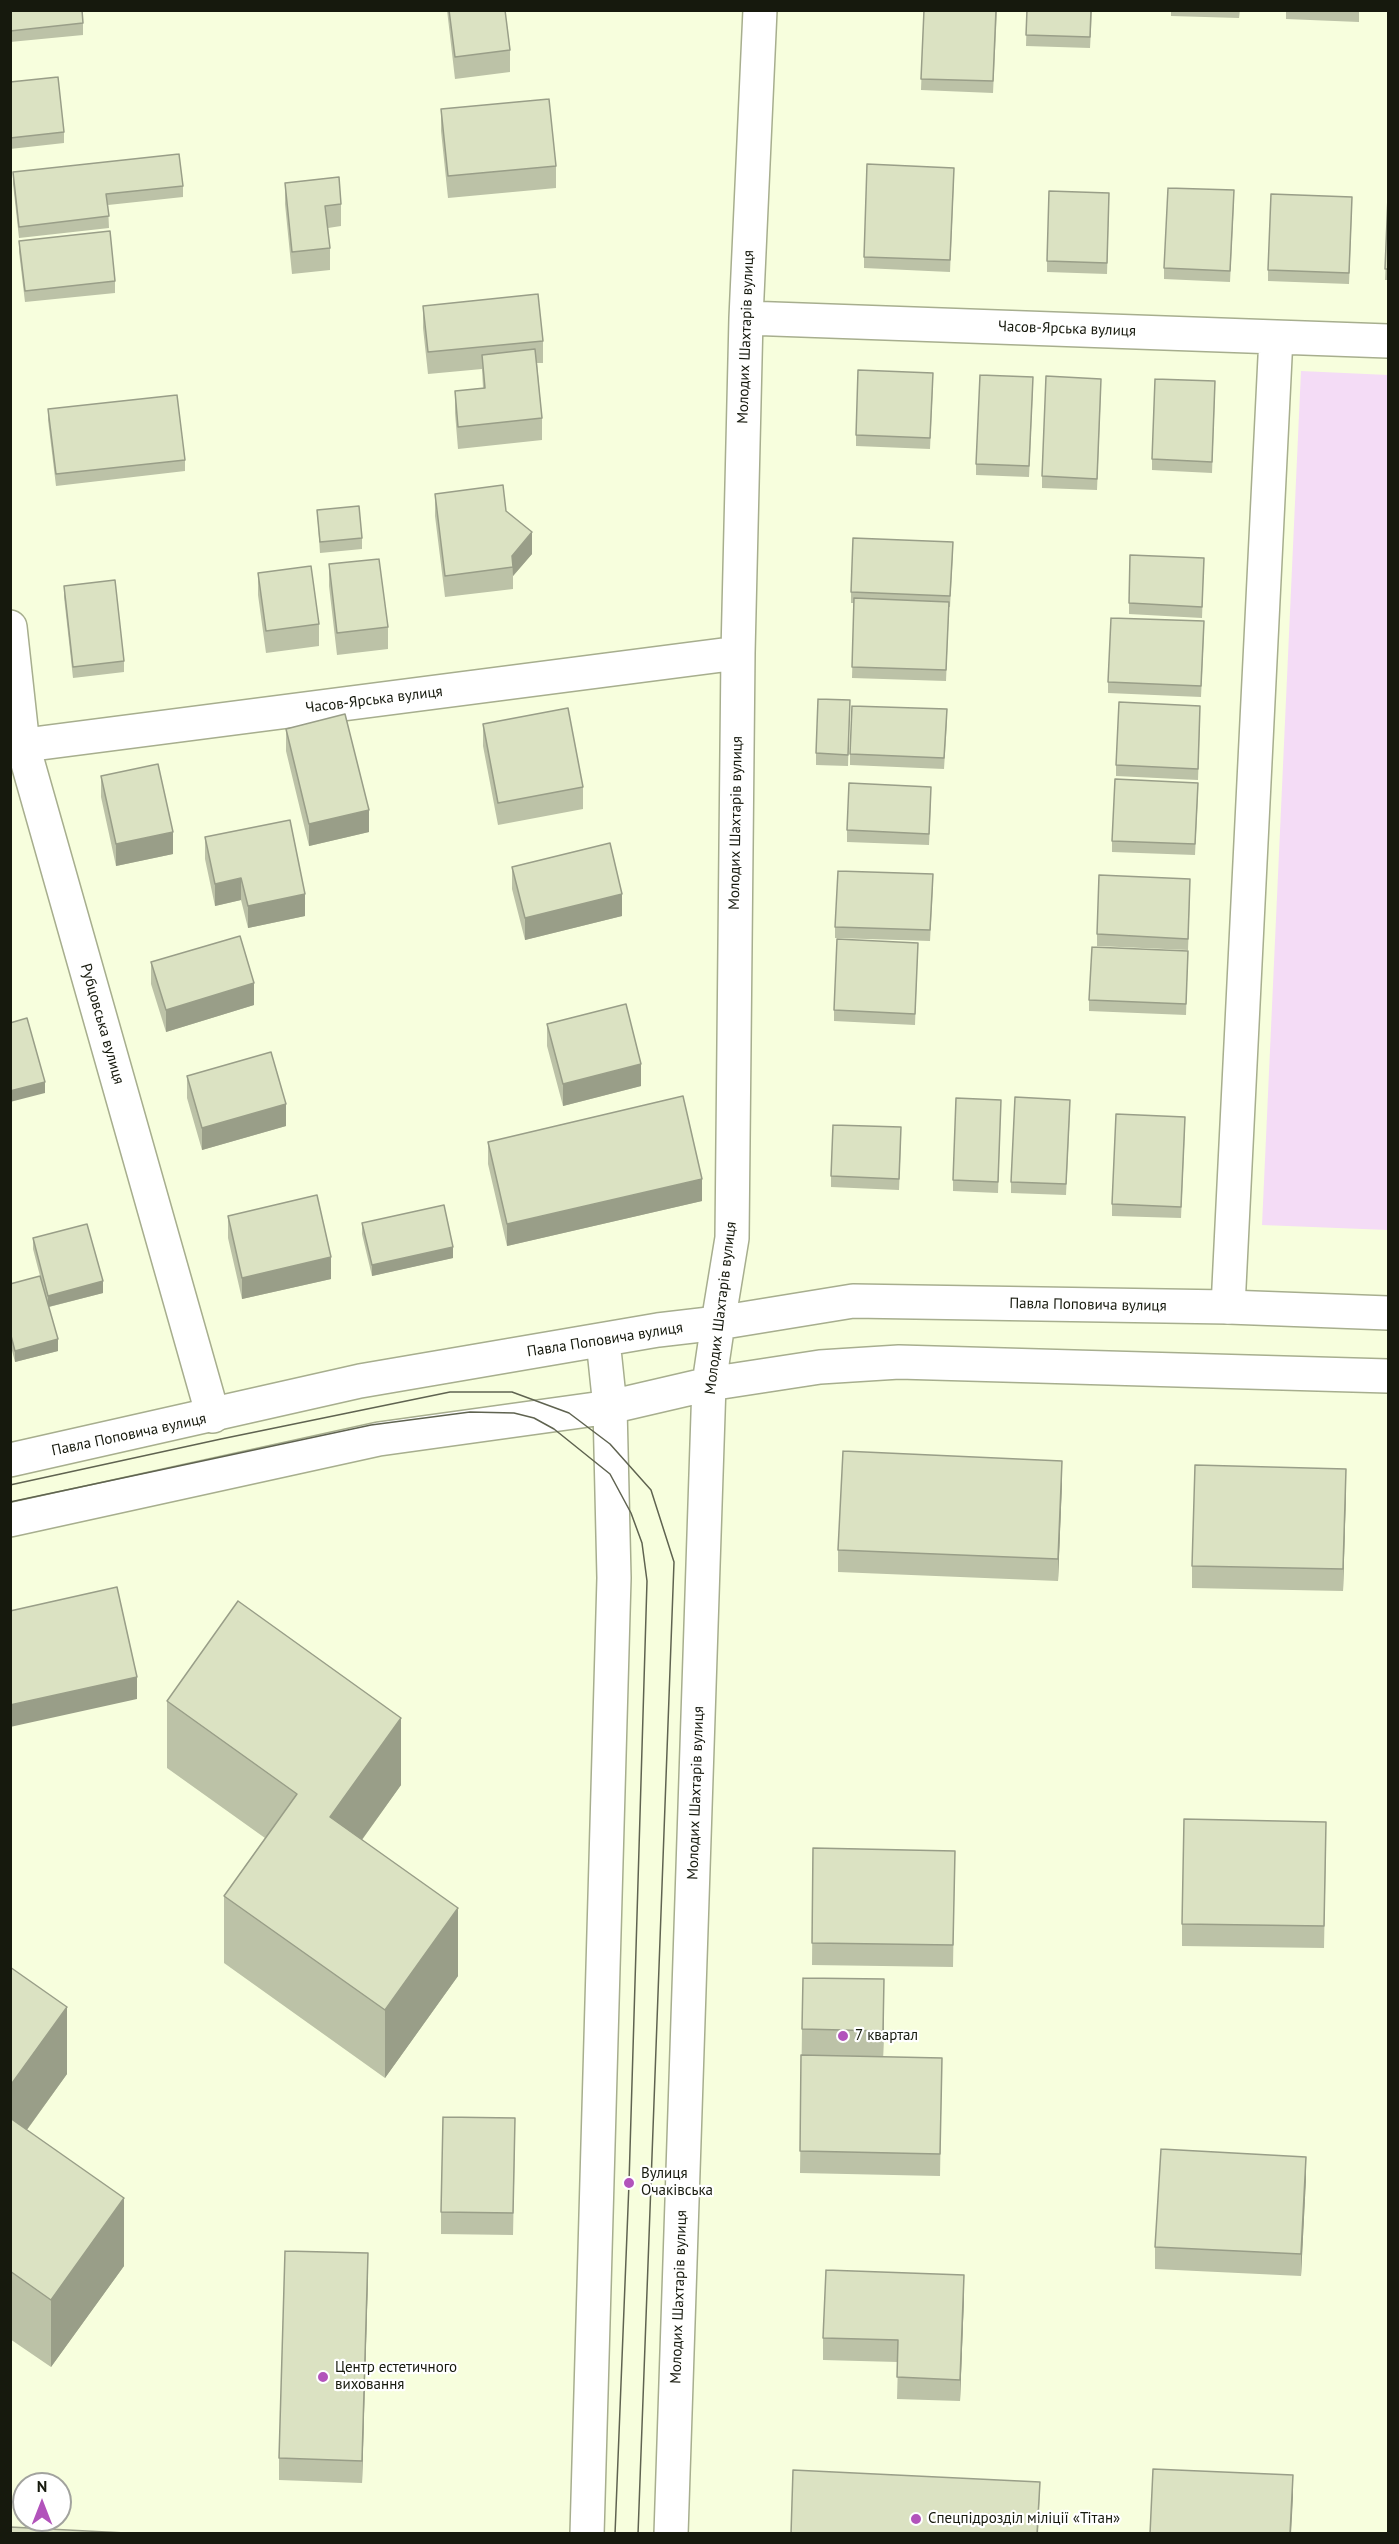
<!DOCTYPE html>
<meta charset="utf-8">
<style>
body{margin:0}
#map{position:relative;width:1399px;height:2544px;overflow:hidden;background:#f7fedd;font-family:"PT Sans",sans-serif}
canvas{display:block}
.frame{position:absolute;inset:0;border:12px solid #16190d;pointer-events:none}
.north{position:absolute;left:12px;top:2472px;width:60px;height:60px;box-sizing:border-box;background:#fff;border:2px solid #a2a39e;border-radius:50%;rotate:0deg;font-size:16px;font-weight:700;line-height:24px;text-align:center;color:#16190d}
.north::after{content:'';display:block;margin:auto;width:21px;height:27px;background:#b253bb;clip-path:polygon(50% 0,100% 100%,50% 72%,0 100%)}
</style>
<div id="map">
<canvas width="1399" height="2544"></canvas>
<div class="frame"></div>
<div class="north">N</div>
</div>
<script>
const ctx = document.querySelector('canvas').getContext('2d');
ctx.lineJoin = 'round';
function fill(path, color) { ctx.fillStyle = color; ctx.fill(path, 'evenodd'); }
const shape = rows => new Path2D(rows.map(r => 'M' + r).join(''));
function strokePath(path, color, width, dash) { ctx.strokeStyle = color; ctx.lineWidth = width; ctx.lineCap = dash ? 'butt' : 'round'; ctx.setLineDash(dash || []); ctx.stroke(path); }
function label(font, color, halo, rows, align = 'center') {
  ctx.font = font + ' "PT Sans",sans-serif'; ctx.lineWidth = 4.5; ctx.setLineDash([]); ctx.textBaseline = 'middle'; ctx.strokeStyle = halo; ctx.fillStyle = color; for (const [text, x, y, turn = 0] of rows) {
    ctx.save(); ctx.translate(x, y); ctx.rotate((+turn || 0) * Math.PI / 180); ctx.textAlign = isNaN(turn) ? turn : align; if (halo) ctx.strokeText(text, 0, 0); ctx.fillText(text, 0, 0); ctx.restore();
  }
}
const green = shape([
 [1301,371,1388,375,1388,1230,1262,1225]
]);
const minor = shape([
 [746,318,1388,341],
 [10,627,23,746,213,1416],
 [10,747,738,653],
 [1228,1307,1276,337],
 [718,1323,732,1238,738,653,746,318,760,10]
]);
const major = shape([
 [10,1460,360,1381,658,1330,718,1323,853,1301,1228,1307,1388,1313],
 [10,1520,379,1439,610,1407,709,1384,820,1367,899,1362,1388,1376],
 [587,2534,614,1578,610,1407,603,1340],
 [671,2534,709,1384,718,1323]
]);
const tram = shape([
 [10,1485,221,1439,450,1392,512,1392,569,1413,610,1444,651,1490,674,1562,638,2534],
 [10,1502,371,1425,470,1412,514,1413,534,1418,554,1429,610,1474,631,1513,642,1543,647,1581,629,2183,615,2534]
]);
const wall = shape([
 [10,10,83,23,83,35,10,42],
 [447,10,505,10,510,50,510,72,455,79],
 [924,10,997,10,993,93,921,90],
 [1027,10,1092,10,1090,48,1026,46],
 [1171,10,1240,10,1239,18,1171,16],
 [1286,10,1359,10,1359,22,1286,19],
 [10,82,64,132,64,143,10,149],
 [441,109,556,166,556,188,448,198,441,131],
 [13,172,183,186,183,197,108,205,109,228,19,238,13,184],
 [954,179,950,272,864,268,864,257],
 [285,183,341,204,341,226,328,228,330,248,330,270,292,274,285,204],
 [1389,196,1389,280,1385,280],
 [1234,202,1230,282,1164,279,1164,268],
 [1109,204,1107,274,1047,272,1047,261],
 [1352,208,1349,284,1268,281,1268,270],
 [19,241,115,281,115,293,25,302,19,252],
 [423,306,543,341,543,363,537,363,542,418,542,440,458,449,455,413,455,391,483,388,482,369,428,374,423,328],
 [933,384,930,449,856,446,856,435],
 [1033,388,1029,477,976,475,976,464],
 [1101,390,1097,490,1042,488,1042,476],
 [1215,393,1212,473,1152,470,1152,459],
 [48,409,185,460,185,471,56,486,48,420],
 [435,494,506,511,532,554,513,576,513,589,445,597,435,516],
 [317,510,362,538,362,549,320,553],
 [953,553,950,607,949,607,946,681,852,678,854,603,851,603,851,592],
 [1204,558,1202,618,1129,614,1129,603],
 [329,564,388,627,388,649,337,655,329,586],
 [258,573,319,624,319,646,266,653,258,595],
 [64,586,124,661,124,672,73,678,64,597],
 [1204,632,1201,697,1108,693,1108,682],
 [850,700,848,766,816,765,816,753],
 [1200,717,1198,780,1116,776,1116,765],
 [947,721,944,769,850,765,850,754],
 [483,724,583,787,583,809,498,825,483,746],
 [286,729,369,832,309,846,286,751],
 [101,776,173,854,116,866,101,797],
 [1198,794,1195,855,1112,852,1112,841],
 [931,798,929,845,847,842,847,830],
 [205,837,305,916,248,928,241,900,215,906,205,859],
 [512,867,622,916,525,940,512,889],
 [933,886,930,941,835,938,835,927],
 [1190,890,1188,950,1097,946,1097,934],
 [918,943,915,1025,834,1021,834,1010],
 [1188,951,1186,1015,1089,1011,1089,1000],
 [151,962,254,1005,166,1032,151,984],
 [547,1024,641,1086,563,1106,547,1046],
 [187,1076,286,1126,202,1150,187,1098],
 [1001,1100,998,1193,953,1191,953,1180],
 [1070,1111,1066,1195,1011,1193,1011,1182],
 [1185,1128,1181,1218,1112,1216,1112,1204],
 [901,1139,899,1190,831,1187,831,1176],
 [488,1142,702,1201,507,1246,488,1164],
 [228,1216,331,1279,242,1299,228,1238],
 [362,1223,453,1258,372,1276,362,1234],
 [33,1238,103,1293,49,1307,58,1351,15,1362,10,1343,10,1284,40,1276,33,1249],
 [1062,1483,1058,1581,838,1572,838,1550],
 [1346,1491,1343,1591,1192,1588,1192,1566],
 [167,1701,401,1785,362,1840,458,1976,385,2078,224,1963,224,1896,265,1838,167,1768],
 [1326,1844,1324,1948,1182,1946,1182,1924],
 [813,1848,955,1851,953,1967,812,1965],
 [10,1967,67,2074,27,2130,124,2266,51,2367,10,2339],
 [884,2011,883,2057,942,2058,940,2176,800,2173,802,2029],
 [515,2140,513,2235,441,2234,441,2212],
 [1306,2178,1301,2276,1155,2269,1155,2247],
 [368,2275,362,2483,279,2480,279,2458],
 [964,2297,960,2401,897,2399,898,2362,823,2360,823,2338]
]);
const shadedWall = shape([
 [532,532,532,554,513,576,512,556],
 [369,810,369,832,309,846,309,824],
 [173,832,173,854,116,866,116,844],
 [241,878,241,900,215,906,215,884],
 [305,894,305,916,248,928,248,906],
 [622,894,622,916,525,940,525,918],
 [254,983,254,1005,166,1032,166,1010],
 [641,1064,641,1086,563,1106,563,1084],
 [45,1082,45,1093,10,1102,10,1091],
 [286,1104,286,1126,202,1150,202,1128],
 [702,1179,702,1201,507,1246,507,1224],
 [453,1247,453,1258,372,1276,372,1265],
 [331,1257,331,1279,242,1299,242,1278],
 [103,1281,103,1293,48,1307,48,1296],
 [58,1339,58,1351,15,1362,15,1351],
 [1062,1461,1062,1483,1058,1581,1058,1559],
 [1346,1469,1346,1491,1343,1591,1343,1569],
 [137,1677,137,1699,10,1727,10,1705],
 [401,1718,401,1785,330,1884,330,1817],
 [458,1908,458,1976,385,2078,385,2010],
 [884,1979,884,2011,883,2063,883,2031],
 [67,2007,67,2074,10,2153,10,2086],
 [1306,2157,1306,2178,1301,2276,1301,2254],
 [124,2198,124,2266,51,2367,51,2300],
 [368,2253,368,2275,362,2483,362,2461],
 [964,2275,964,2297,960,2401,960,2380],
 [1293,2475,1293,2497,1291,2534,1290,2534],
 [1040,2482,1038,2534,1037,2534]
]);
const building = shape([
 [10,10,82,10,83,23,10,31,10,10],
 [449,10,505,10,510,50,455,57,449,10],
 [924,10,996,10,993,81,921,79,924,10],
 [1027,10,1091,10,1090,37,1026,35,1027,10],
 [58,77,64,132,10,138,10,82,58,77],
 [549,99,556,166,448,176,441,109,549,99],
 [179,154,183,186,106,194,109,216,19,227,13,172,179,154],
 [867,164,954,168,950,260,864,257,867,164],
 [339,177,341,204,325,206,330,248,292,252,285,183,339,177],
 [1168,188,1234,190,1230,271,1164,268,1168,188],
 [1049,191,1109,193,1107,263,1047,261,1049,191],
 [1271,194,1352,197,1349,273,1268,270,1271,194],
 [1388,196,1389,196,1389,269,1385,269,1388,196],
 [110,231,115,281,25,291,19,241,110,231],
 [538,294,543,341,428,352,423,306,538,294],
 [535,349,542,418,458,427,455,391,485,388,482,355,535,349],
 [858,370,933,373,930,438,856,435,858,370],
 [980,375,1033,377,1029,466,976,464,980,375],
 [1046,376,1101,379,1097,479,1042,476,1046,376],
 [1155,379,1215,381,1212,462,1152,459,1155,379],
 [177,395,185,460,56,474,48,409,177,395],
 [503,485,506,511,532,532,512,556,513,567,445,576,435,494,503,485],
 [359,506,362,538,320,542,317,510,359,506],
 [853,538,953,542,950,596,851,592,853,538],
 [1130,555,1204,558,1202,607,1129,603,1130,555],
 [379,559,388,627,337,633,329,564,379,559],
 [311,566,319,624,266,631,258,573,311,566],
 [115,580,124,661,73,667,64,586,115,580],
 [854,598,949,602,946,670,852,667,854,598],
 [1111,618,1204,621,1201,686,1108,682,1111,618],
 [818,699,850,700,848,755,816,753,818,699],
 [1119,702,1200,706,1198,769,1116,765,1119,702],
 [852,706,947,709,944,758,850,754,852,706],
 [568,708,583,787,498,803,483,724,568,708],
 [345,714,369,810,309,824,286,729,345,714],
 [158,764,173,832,116,844,101,776,158,764],
 [1115,779,1198,783,1195,844,1112,841,1115,779],
 [849,783,931,787,929,834,847,830,849,783],
 [290,820,305,894,248,906,241,878,215,884,205,837,290,820],
 [610,843,622,894,525,918,512,867,610,843],
 [838,871,933,874,930,930,835,927,838,871],
 [1099,875,1190,879,1188,939,1097,934,1099,875],
 [240,936,254,983,166,1010,151,962,240,936],
 [837,939,918,943,915,1014,834,1010,837,939],
 [1092,947,1188,951,1186,1004,1089,1000,1092,947],
 [626,1004,641,1064,563,1084,547,1024,626,1004],
 [27,1018,45,1082,10,1091,10,1023,27,1018],
 [271,1052,286,1104,202,1128,187,1076,271,1052],
 [683,1096,702,1179,507,1224,488,1142,683,1096],
 [1015,1097,1070,1100,1066,1184,1011,1182,1015,1097],
 [956,1098,1001,1100,998,1182,953,1180,956,1098],
 [1116,1114,1185,1117,1181,1207,1112,1204,1116,1114],
 [833,1125,901,1127,899,1179,831,1176,833,1125],
 [317,1195,331,1257,242,1278,228,1216,317,1195],
 [444,1205,453,1247,372,1265,362,1223,444,1205],
 [87,1224,103,1281,48,1296,33,1238,87,1224],
 [40,1276,58,1339,15,1351,10,1332,10,1284,40,1276],
 [843,1451,1062,1461,1058,1559,838,1550,843,1451],
 [1195,1465,1346,1469,1343,1569,1192,1566,1195,1465],
 [117,1587,137,1677,10,1705,10,1611,117,1587],
 [238,1601,401,1718,330,1817,458,1908,385,2010,224,1896,297,1794,167,1701,238,1601],
 [1184,1819,1326,1822,1324,1926,1182,1924,1184,1819],
 [813,1848,955,1851,953,1945,812,1943,813,1848],
 [10,1967,67,2007,10,2086,10,1967],
 [803,1978,884,1979,883,2031,802,2029,803,1978],
 [801,2055,942,2058,940,2154,800,2151,801,2055],
 [443,2117,515,2118,513,2213,441,2212,443,2117],
 [10,2118,124,2198,51,2300,10,2271,10,2118],
 [1161,2149,1306,2157,1301,2254,1155,2247,1161,2149],
 [285,2251,368,2253,362,2461,279,2458,285,2251],
 [826,2270,964,2275,960,2380,897,2377,898,2340,823,2338,826,2270],
 [1153,2469,1293,2475,1290,2534,1150,2534,1153,2469],
 [793,2470,1040,2482,1037,2534,791,2534,793,2470],
 [10,2527,145,2534,10,2534,10,2527]
]);
const markers = [
 [843,2036,6,"#b253bb"],
 [629,2183,6,"#b253bb"],
 [323,2377,6,"#b253bb"],
 [916,2519,6,"#b253bb"]
];
const streetNames = [
 ["Часов-Ярська вулиця",1067,329,2],
 ["Молодих Шахтарів вулиця",746,337,-88],
 ["Часов-Ярська вулиця",374,700,-7],
 ["Молодих Шахтарів вулиця",736,823,-89],
 ["Рубцовська вулиця",102,1024,74],
 ["Павла Поповича вулиця",1088,1305,1],
 ["Молодих Шахтарів вулиця",721,1308,-83],
 ["Павла Поповича вулиця",605,1340,-9],
 ["Павла Поповича вулиця",129,1435,-12],
 ["Молодих Шахтарів вулиця",696,1793,-88],
 ["Молодих Шахтарів вулиця",679,2297,-88]
];
const poiNames = [
 ["7 квартал",855,2036],
 ["Вулиця",641,2174],
 ["Очаківська",641,2191],
 ["Центр естетичного",335,2368],
 ["виховання",335,2385],
 ["Спецпідрозділ міліції «Тітан»",928,2519]
];
fill(green, '#f4dcf6');
strokePath(minor, '#a7ae8e', 36);
strokePath(major, '#a7ae8e', 36);
strokePath(minor, '#fff', 33);
strokePath(major, '#fff', 33);
strokePath(tram, '#5f6350', 1.5);
fill(wall, '#bcc2a7');
fill(shadedWall, '#999e88');
fill(building, '#dbe2c2');
strokePath(building, '#999e88', 1.5);
for (const [x, y, r, color] of markers) { const dot = new Path2D(); dot.arc(x, y, r, 0, 2 * Math.PI); ctx.fillStyle = color; ctx.fill(dot); strokePath(dot, '#fff', 2); }
label('15px', '#16190d', '#fff', streetNames);
label('15px', '#16190d', '#fff', poiNames, 'left');
</script>
